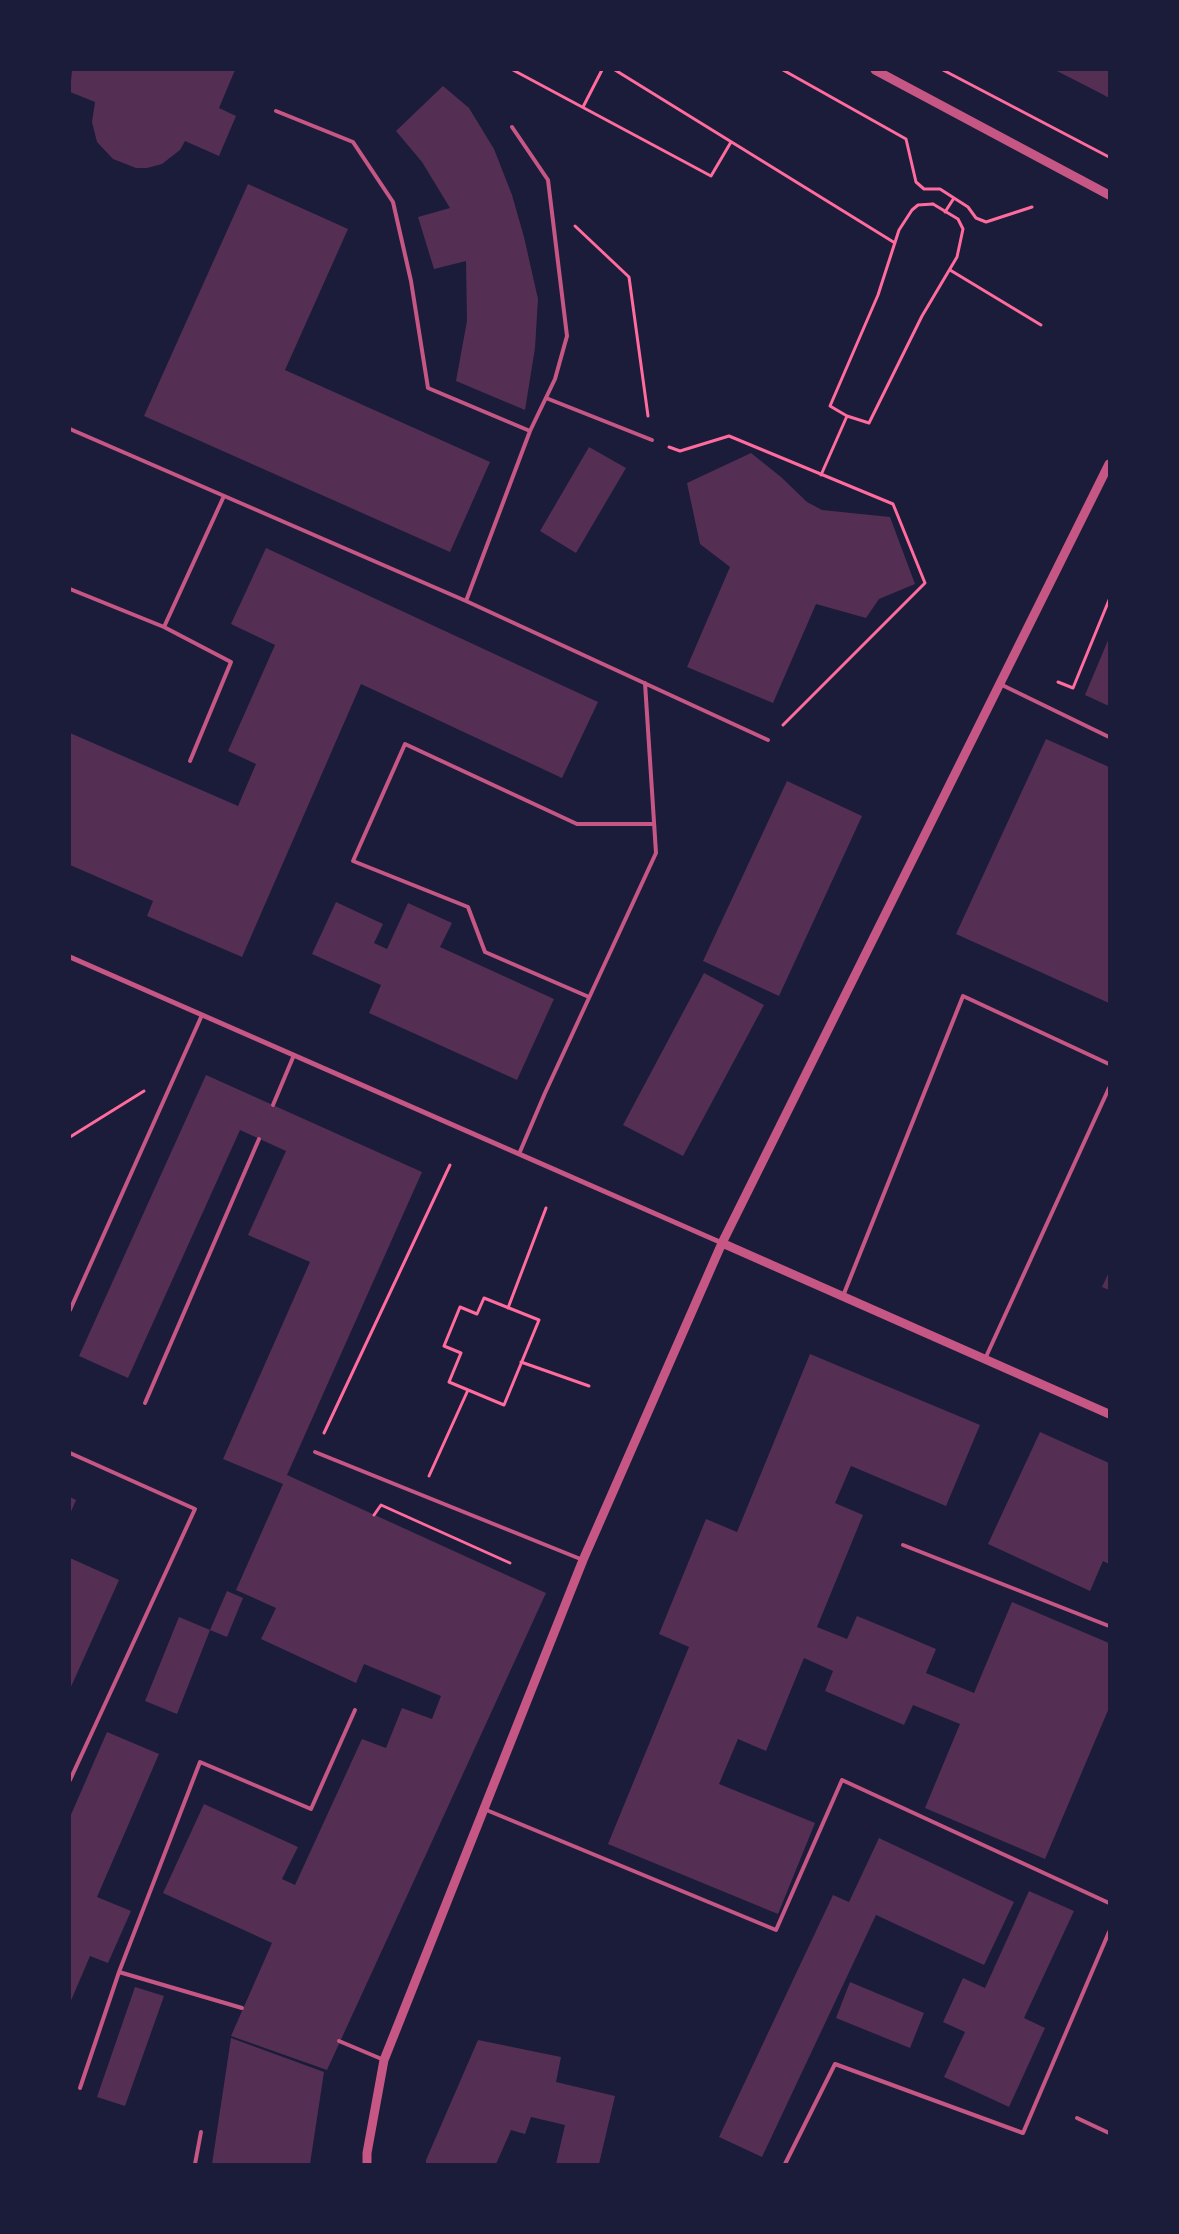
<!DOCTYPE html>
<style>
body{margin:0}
#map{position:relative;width:1179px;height:2234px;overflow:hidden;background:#1b1b3a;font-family:Inter,sans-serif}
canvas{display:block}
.frame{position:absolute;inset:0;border:71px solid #1b1b3a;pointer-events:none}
</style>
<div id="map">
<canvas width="1179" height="2234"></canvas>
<div class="frame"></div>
</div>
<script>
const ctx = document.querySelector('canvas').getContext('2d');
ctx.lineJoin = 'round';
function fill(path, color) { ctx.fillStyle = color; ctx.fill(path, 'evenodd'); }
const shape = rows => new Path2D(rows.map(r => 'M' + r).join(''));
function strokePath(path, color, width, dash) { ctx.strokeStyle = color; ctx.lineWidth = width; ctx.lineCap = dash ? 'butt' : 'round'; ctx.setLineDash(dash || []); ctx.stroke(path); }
const building = shape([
 [72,70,235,70,219,108,236,116,219,156,185,141,180,150,162,164,147,168,136,168,113,159,97,142,92,122,95,102,70,92],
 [1055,70,1109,70,1109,98,1102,94],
 [443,86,469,108,494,149,512,195,524,237,538,299,535,348,525,410,456,381,467,321,466,261,434,269,418,217,450,208,422,162,396,131],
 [248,184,348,229,285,370,490,462,450,552,144,416],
 [589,447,626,468,576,553,540,531],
 [751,453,781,477,807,502,822,510,890,517,915,584,879,599,866,618,816,604,773,703,687,667,730,567,700,544,687,483],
 [266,548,598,702,562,778,361,684,242,957,147,916,153,901,70,865,70,733,238,806,256,764,228,751,275,645,231,624],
 [1109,638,1109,706,1085,695],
 [1046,739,1109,767,1109,1003,956,934],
 [787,781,862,816,779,996,703,961],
 [336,902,383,924,374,943,387,949,408,903,452,923,440,947,554,999,517,1080,369,1013,381,985,312,954],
 [704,973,764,1005,683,1156,623,1125],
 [206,1075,422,1172,287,1475,546,1593,327,2070,231,2036,272,1943,163,1893,204,1804,298,1847,282,1879,295,1885,362,1739,386,1748,402,1708,432,1719,441,1696,364,1664,356,1683,261,1639,276,1608,236,1590,283,1484,223,1459,310,1262,248,1235,286,1151,240,1130,128,1378,79,1356],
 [1109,1272,1109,1290,1102,1287],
 [810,1354,980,1425,946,1506,851,1466,835,1503,863,1515,817,1627,847,1639,857,1616,896,1632,936,1649,926,1673,974,1693,1012,1602,1109,1643,1109,1708,1045,1859,925,1808,960,1724,913,1705,904,1725,825,1691,833,1671,804,1658,766,1751,738,1739,719,1784,815,1823,778,1914,608,1844,689,1647,659,1634,706,1519,737,1532],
 [1040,1432,1109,1463,1109,1564,1103,1561,1090,1591,988,1544],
 [70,1497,76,1500,70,1514],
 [70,1558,119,1580,70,1689],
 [227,1591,243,1598,227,1637,210,1630],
 [179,1617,210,1630,177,1714,145,1701],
 [107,1732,159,1754,97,1897,131,1911,108,1963,90,1956,70,2003,70,1817],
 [879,1838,1014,1902,984,1965,876,1915,762,2157,719,2137,833,1895,849,1902],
 [1029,1891,1074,1911,1024,2018,1045,2028,1009,2107,944,2077,965,2032,943,2022,963,1978,985,1988],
 [850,1982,924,2013,910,2048,836,2018],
 [135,1987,164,1996,125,2106,97,2097],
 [231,2038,324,2072,310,2164,212,2164],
 [478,2040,561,2057,556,2082,615,2096,599,2164,556,2164,565,2125,531,2117,525,2134,511,2130,496,2164,426,2164,426,2160]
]);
const path = shape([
 [513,70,711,176,731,142],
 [615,70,895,243],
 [783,70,906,139,916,182,924,189,940,189,968,207,976,218,986,222,1032,207],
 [943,70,1109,157],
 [583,107,602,70],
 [933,204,958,219,963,229,957,257,922,316,869,423,847,416,830,406,878,295,899,230,912,210,918,205,933,204],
 [945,212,954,198],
 [575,226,629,277,648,416],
 [950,270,1041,325],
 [669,447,680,451,729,436,893,504,925,583,783,725],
 [821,475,847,416],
 [1058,682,1073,688,1109,600],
 [70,1137,144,1091],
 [484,1298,539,1320,504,1405,449,1382,461,1353,444,1346,460,1307,477,1314,484,1298],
 [508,1308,546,1208],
 [521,1362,589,1386],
 [324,1433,450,1165],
 [429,1476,468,1390],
 [374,1515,381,1505,510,1563]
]);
const service = shape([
 [276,111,353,142,393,202,411,281,428,388,530,431],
 [546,398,652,440],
 [70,429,466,601,768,740],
 [70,589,164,627,231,662,190,761],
 [466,601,530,431,555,379,567,336,548,180,512,127],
 [164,627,224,496],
 [1000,684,1109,737],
 [589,997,485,952,468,907,353,861,405,744,577,824,653,824],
 [273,1105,294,1055],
 [519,1154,545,1093,656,853,645,683],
 [843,1296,963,996,1109,1064],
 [70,1310,202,1015],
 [985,1359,1109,1088],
 [145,1403,259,1139],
 [315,1452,583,1560],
 [70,1453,195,1509,70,1780],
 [903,1545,1109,1626],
 [484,1809,776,1930,842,1780,1109,1903],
 [119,1972,200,1762,311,1809,355,1710],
 [339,2041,384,2060],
 [80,2088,119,1972,242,2008],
 [1077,2118,1109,2133],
 [195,2164,201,2132],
 [785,2164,835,2064,1023,2133,1109,1932]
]);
const minor = shape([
 [70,957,722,1243]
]);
const tertiary = shape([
 [875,70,1109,195],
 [722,1243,1109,1414],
 [367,2164,367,2153,384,2060,583,1560,722,1243,1109,464]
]);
fill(building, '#542f53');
strokePath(path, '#ff6b9d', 3);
strokePath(service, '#c65784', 4);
strokePath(minor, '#c65784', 5);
strokePath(tertiary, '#c65784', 9);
</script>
